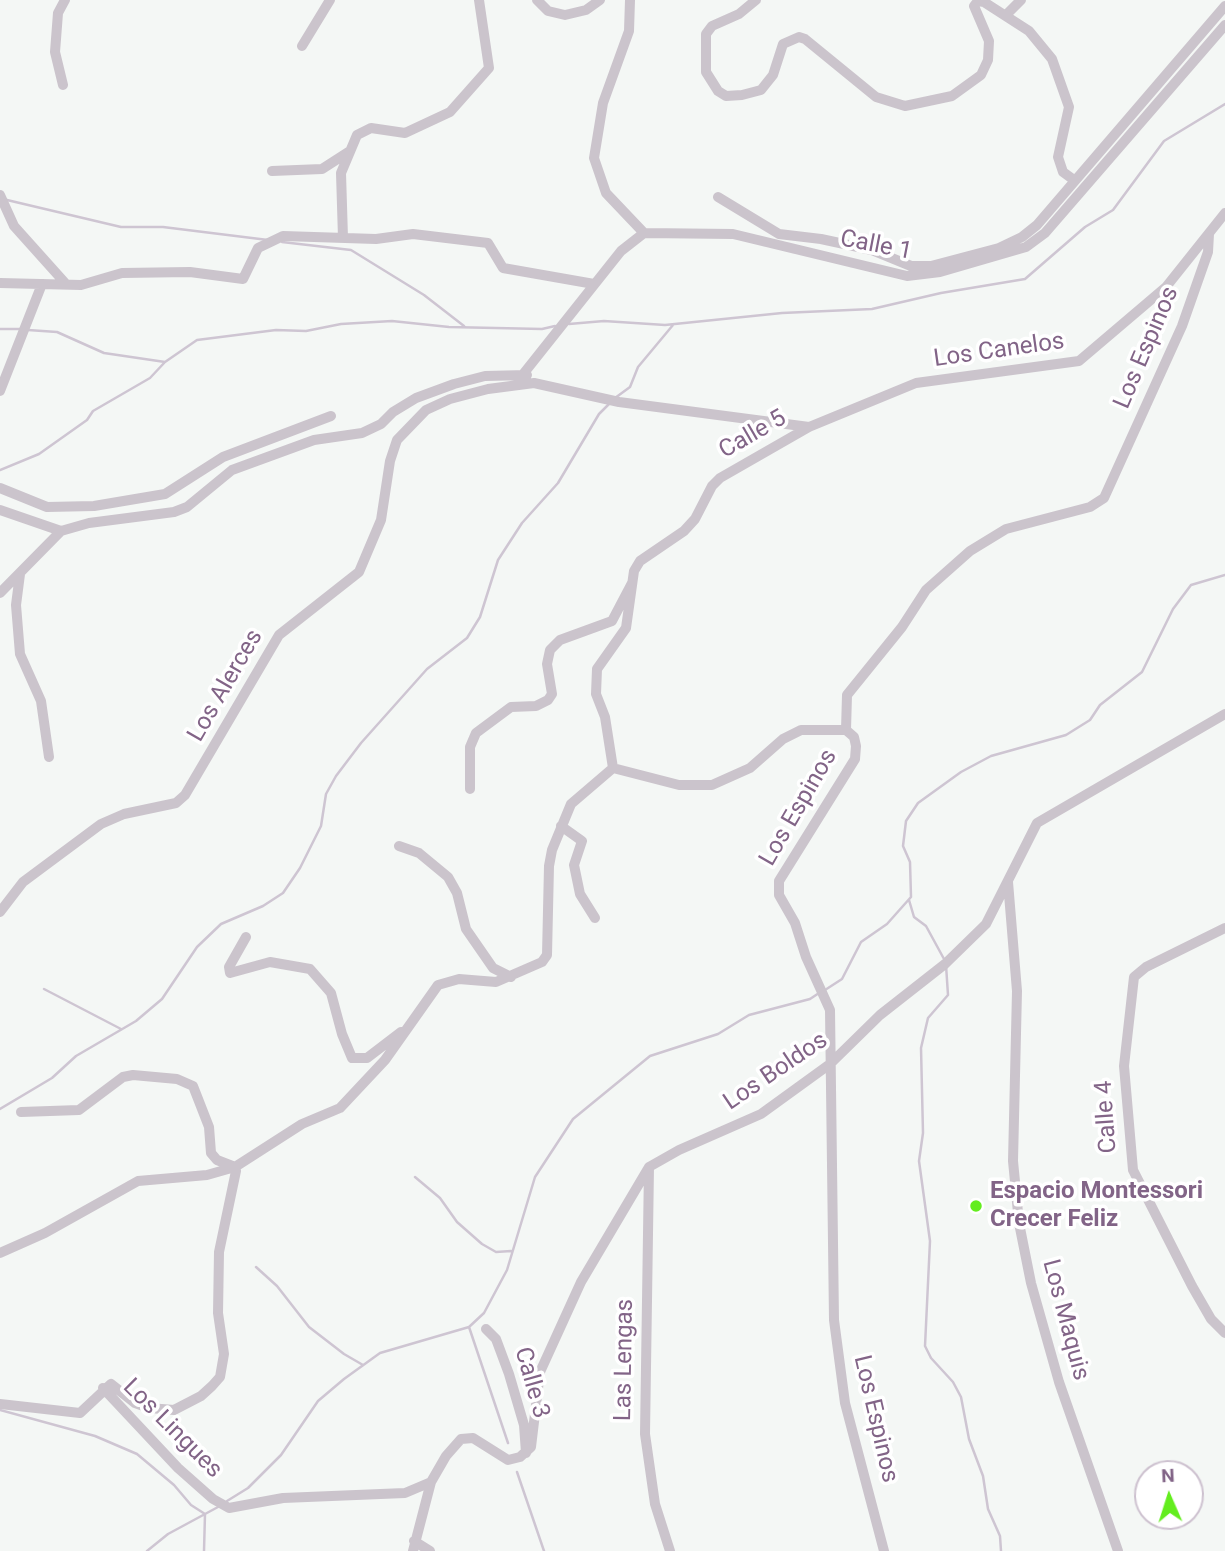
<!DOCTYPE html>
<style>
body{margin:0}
#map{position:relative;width:1225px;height:1551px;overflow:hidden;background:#f4f7f5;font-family:Roboto,sans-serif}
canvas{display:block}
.north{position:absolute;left:1134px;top:1460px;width:70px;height:70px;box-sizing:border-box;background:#fff;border:2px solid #cdc1cf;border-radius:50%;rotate:357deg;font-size:19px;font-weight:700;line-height:28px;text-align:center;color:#826487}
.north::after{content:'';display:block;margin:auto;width:24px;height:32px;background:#63ed1e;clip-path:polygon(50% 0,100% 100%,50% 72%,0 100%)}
</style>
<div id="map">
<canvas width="1225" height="1551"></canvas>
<div class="north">N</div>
</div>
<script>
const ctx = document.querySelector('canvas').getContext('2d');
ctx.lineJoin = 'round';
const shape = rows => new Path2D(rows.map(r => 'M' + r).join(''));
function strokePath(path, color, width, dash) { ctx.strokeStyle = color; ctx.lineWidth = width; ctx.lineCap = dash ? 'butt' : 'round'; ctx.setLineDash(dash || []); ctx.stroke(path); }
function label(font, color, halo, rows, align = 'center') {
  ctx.font = font + ' Roboto,sans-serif'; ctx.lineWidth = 7; ctx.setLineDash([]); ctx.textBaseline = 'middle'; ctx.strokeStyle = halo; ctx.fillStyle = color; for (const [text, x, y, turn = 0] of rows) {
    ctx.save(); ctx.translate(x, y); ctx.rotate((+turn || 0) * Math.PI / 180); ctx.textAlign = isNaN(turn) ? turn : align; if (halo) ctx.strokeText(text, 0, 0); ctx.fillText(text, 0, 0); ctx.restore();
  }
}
const stream = shape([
 [7,200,121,227,163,227,268,240],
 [282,242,351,250,424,295,464,326],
 [569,324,604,321,665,325,782,313,872,309,941,293,1025,279,1085,227,1113,210,1164,141,1225,104],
 [0,329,21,329],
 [28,330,57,332,104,353,165,362],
 [615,398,630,387,638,367,673,325],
 [0,470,39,454,87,420,93,411,150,378,165,362,197,340,276,330,306,331,341,324,392,321,449,327,542,329,555,326],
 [909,900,914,917,926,926,944,959],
 [946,965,948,995,928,1018,921,1048,923,1133,919,1161,930,1241,925,1346,931,1358,953,1382,961,1397,969,1439,983,1476,988,1509,1000,1536,1001,1551],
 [44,989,121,1029],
 [825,990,842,979,861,942,887,924,911,897,910,862,903,846,906,821,918,803,961,772,991,756,1066,735,1090,720,1100,705,1142,672,1173,609,1191,585,1225,575],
 [0,1109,52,1078,76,1056,136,1021,162,999,197,947,221,924,263,906,283,893,300,868,321,826,326,794,336,776,361,743,427,669,467,638,480,617,498,560,522,523,558,483,599,414,610,403],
 [415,1177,440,1198,457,1222,482,1244,496,1252,511,1251],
 [256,1267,277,1286,309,1327,344,1354,363,1365],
 [469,1327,508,1443],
 [0,1410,95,1436,137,1454,174,1485,191,1505,205,1514,204,1551],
 [517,1472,544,1551],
 [227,1501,248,1488,281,1455,318,1401,344,1379,380,1353,469,1327,484,1313,507,1270,535,1177,573,1119,650,1056,718,1034,749,1015,810,999,819,993],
 [147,1551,168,1534,218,1507]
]);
const minor = shape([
 [537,0,548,11,565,15,586,10,600,0],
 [630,0,629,31,603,103,594,158,606,193,644,233],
 [756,0,739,14,712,26,706,34,706,72,718,91,726,96,742,95,761,90,773,75,783,44,799,37,805,39,876,97,905,106,952,96,981,75,988,60,989,41,974,6,978,1,984,2,1029,31,1052,59,1069,107,1058,157,1063,172,1074,180],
 [1006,15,1021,0],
 [302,46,330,0],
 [63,85,55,52,58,13,65,0],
 [272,171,322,169,350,151],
 [0,195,14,226,66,284],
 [718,197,779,234,821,239,872,250,911,266,931,266,999,248,1022,237,1037,225,1225,6],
 [343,238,341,173,357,135,371,128,405,133,450,112,489,68,479,0],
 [0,283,81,285,122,273,190,272,243,279,258,248,283,236,376,239,413,234,488,243,503,268,594,284],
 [524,373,621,251,644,233,733,234,907,276,940,272,1026,247,1045,233,1225,25],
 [0,391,42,284],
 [0,488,47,507,94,506,165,494,223,457,331,416],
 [0,510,61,531],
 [20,574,16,605,20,654,41,701,49,757],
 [0,593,61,531,89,523,174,512,187,507,232,470,314,440,362,433,381,424,393,412,416,398,454,384,485,376,527,375],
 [613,768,605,717,596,694,597,669,626,628,634,571,640,561,684,531,695,519,712,486,720,478,809,427,916,383,1079,361,1166,287,1225,213],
 [613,768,679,785,712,785,750,768,783,739,801,730,846,730],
 [470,789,470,747,476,733,511,707,536,706,548,700,552,694,547,664,550,650,560,640,612,621,632,583],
 [561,826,582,841,574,865,580,894,595,918],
 [399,846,419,853,448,877,457,893,466,929,493,968,511,977],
 [1008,882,1017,991,1013,1161,1019,1223,1031,1283,1059,1382,1118,1551],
 [0,912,23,882,101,824,124,814,176,803,185,795,279,635,359,572,381,520,390,461,397,440,426,410,450,399,488,389,534,383,619,402,809,427],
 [1225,928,1146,967,1134,977,1124,1066,1133,1170,1192,1286,1211,1319,1225,1333],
 [246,937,229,967,230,973,270,962,310,969,331,993,342,1034,352,1058,367,1058,401,1032],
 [649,1167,645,1434,655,1504,670,1551],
 [0,1253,45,1233,138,1181,207,1175,235,1167,302,1124,340,1108,385,1060,438,985,459,979,496,982,542,962,547,955,549,866,552,850,571,804,613,768],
 [486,1329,496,1339,509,1374,524,1425,526,1453],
 [103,1388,178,1468,213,1499,229,1508,283,1498,405,1493,431,1482],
 [0,1404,80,1413,111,1384,135,1403,149,1408,174,1410,201,1396,212,1386,220,1377,224,1354,218,1313,219,1252,236,1171,235,1167,217,1160,211,1153,209,1127,193,1086,177,1079,133,1075,123,1077,79,1110,21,1112],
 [414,1541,430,1551],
 [413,1551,431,1482,446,1456,461,1439,473,1438,508,1460,520,1457,531,1447,540,1372,581,1282,649,1167,679,1150,761,1114,830,1064,880,1015,945,964,986,924,1037,823,1225,714],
 [884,1551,845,1403,834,1320,830,1010,806,957,795,923,779,895,779,881,855,759,856,746,854,737,846,730,847,695,902,627,926,590,970,551,1006,529,1090,507,1104,498,1182,326,1208,252,1209,234]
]);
const markers = [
 [976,1206,7,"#63ed1e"]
];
const streetNames = [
 ["Calle 1",876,246,11],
 ["Los Espinos",1147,348,-67],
 ["Los Canelos",999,351,-8],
 ["Calle 5",753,435,-30],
 ["Los Alerces",226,686,-60],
 ["Los Espinos",799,808,-60],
 ["Los Boldos",776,1072,-34],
 ["Calle 4",1107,1117,-94],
 ["Los Maquis",1065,1320,75],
 ["Las Lengas",625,1360,-89],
 ["Calle 3",531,1383,74],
 ["Los Espinos",875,1419,77],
 ["Los Lingues",172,1429,45]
];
const poiNames = [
 ["Espacio Montessori",990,1192],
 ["Crecer Feliz",990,1220]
];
strokePath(stream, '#cec5d2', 2.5);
strokePath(minor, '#cbc4cc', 10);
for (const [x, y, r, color] of markers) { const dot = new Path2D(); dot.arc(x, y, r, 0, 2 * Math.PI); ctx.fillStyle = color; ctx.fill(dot); strokePath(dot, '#fff', 2.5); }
label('24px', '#826487', '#fff', streetNames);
label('bold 24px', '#826487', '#fff', poiNames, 'left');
</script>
